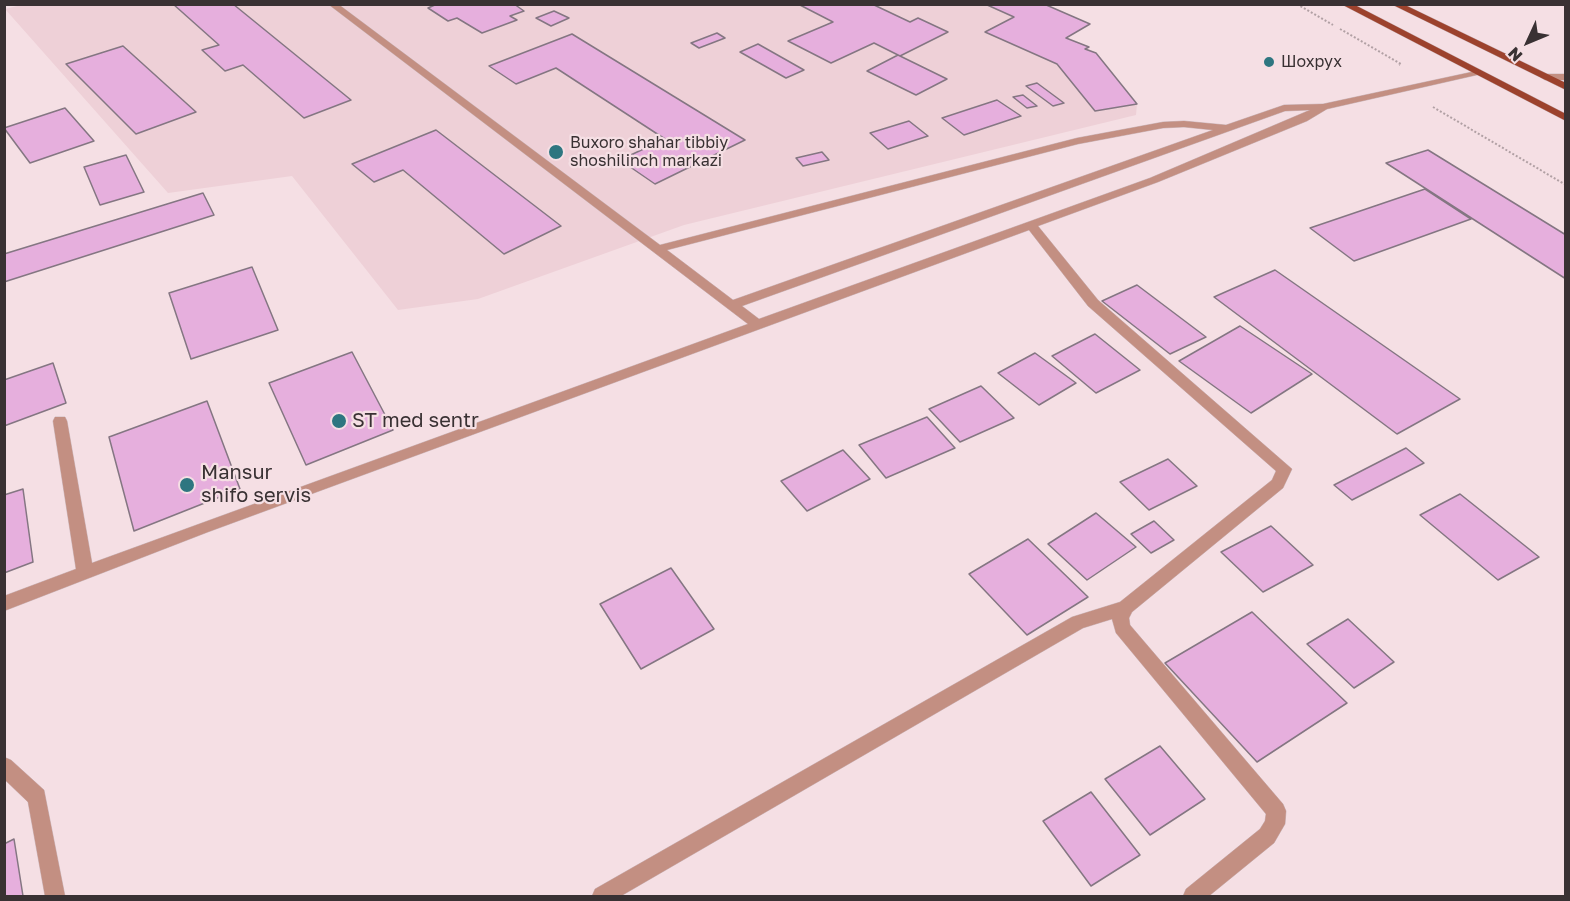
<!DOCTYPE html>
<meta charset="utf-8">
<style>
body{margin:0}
#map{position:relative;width:1570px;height:901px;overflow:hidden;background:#f5dfe4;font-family:"Golos Text",sans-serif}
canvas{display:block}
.frame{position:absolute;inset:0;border:6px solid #393133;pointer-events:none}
.north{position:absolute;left:1498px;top:12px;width:60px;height:60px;-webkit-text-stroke:4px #f5dfe4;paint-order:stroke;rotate:226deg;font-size:16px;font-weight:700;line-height:24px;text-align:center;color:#393133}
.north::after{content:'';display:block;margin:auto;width:21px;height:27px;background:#393133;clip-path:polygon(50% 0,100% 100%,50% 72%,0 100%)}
</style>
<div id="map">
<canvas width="1570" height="901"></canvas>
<div class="frame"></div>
<div class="north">N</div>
</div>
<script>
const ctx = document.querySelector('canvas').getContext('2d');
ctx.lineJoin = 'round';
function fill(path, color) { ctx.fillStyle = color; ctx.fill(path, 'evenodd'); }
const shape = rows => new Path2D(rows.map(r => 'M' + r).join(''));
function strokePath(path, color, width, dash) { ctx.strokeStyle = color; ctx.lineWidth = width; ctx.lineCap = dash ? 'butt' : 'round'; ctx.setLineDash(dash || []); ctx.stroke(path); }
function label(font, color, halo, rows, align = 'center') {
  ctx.font = font + ' "Golos Text",sans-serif'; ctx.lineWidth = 4.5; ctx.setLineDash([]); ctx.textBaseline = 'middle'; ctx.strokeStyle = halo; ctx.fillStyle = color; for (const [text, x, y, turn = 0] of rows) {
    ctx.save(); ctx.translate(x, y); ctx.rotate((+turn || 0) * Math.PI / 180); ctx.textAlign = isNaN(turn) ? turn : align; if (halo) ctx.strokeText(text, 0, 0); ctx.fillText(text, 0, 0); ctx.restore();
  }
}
const built = shape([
 [25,4,1044,5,1090,24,1067,38,1096,53,1137,104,1136,115,684,225,478,299,398,310,292,176,168,193,5,9]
]);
const building = shape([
 [173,4,233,4,351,100,304,118,243,65,225,71,202,50,219,45,173,4],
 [514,4,524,11,510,16,517,20,482,33,457,18,448,21,428,8,437,4,514,4],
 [798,4,872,4,910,22,918,18,948,32,900,56,874,43,831,63,788,41,833,22,798,4],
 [985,4,1044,4,1090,24,1066,38,1089,47,1085,49,1096,53,1137,104,1095,111,1057,64,985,32,1014,17,985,4],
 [554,11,569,18,551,26,536,18,554,11],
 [717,33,725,38,699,48,691,43,717,33],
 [572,34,745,140,655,184,620,160,665,139,556,68,516,84,489,66,572,34],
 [758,44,804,70,786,78,740,52,758,44],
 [123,46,196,112,136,134,66,64,123,46],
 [898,55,947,79,916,95,867,71,898,55],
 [1037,83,1064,103,1053,106,1026,86,1037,83],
 [1023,95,1037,106,1027,108,1013,97,1023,95],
 [997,100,1021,116,964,135,942,118,997,100],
 [65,108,94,141,30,163,4,128,65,108],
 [909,121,928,136,888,149,870,133,909,121],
 [436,130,561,226,504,254,403,170,374,182,352,164,436,130],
 [1428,150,1566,235,1566,279,1386,163,1428,150],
 [822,152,829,160,803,166,796,158,822,152],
 [126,155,144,192,100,205,84,167,126,155],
 [1425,189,1471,219,1354,261,1310,228,1425,189],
 [203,193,214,215,4,282,4,254,203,193],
 [252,267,278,330,191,359,169,293,252,267],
 [1275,270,1460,399,1397,434,1214,297,1275,270],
 [1137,285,1206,337,1170,354,1102,301,1137,285],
 [1240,326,1312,374,1251,413,1179,361,1240,326],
 [1095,334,1140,370,1096,393,1052,356,1095,334],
 [352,352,393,430,306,465,269,383,352,352],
 [1035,353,1076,383,1039,405,998,373,1035,353],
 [53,363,66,403,4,426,4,380,53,363],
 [981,386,1014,418,960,442,929,409,981,386],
 [207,401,240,489,134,531,109,437,207,401],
 [927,417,955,448,886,478,859,445,927,417],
 [1406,448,1424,463,1352,500,1334,485,1406,448],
 [843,450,870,479,807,511,781,481,843,450],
 [1168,459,1197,486,1149,510,1120,482,1168,459],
 [23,489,33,562,4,573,4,495,23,489],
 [1460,494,1539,557,1498,580,1420,515,1460,494],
 [1096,513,1136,547,1087,580,1048,544,1096,513],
 [1154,521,1174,540,1151,553,1131,534,1154,521],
 [1271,526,1313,565,1263,592,1221,552,1271,526],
 [1028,539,1088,597,1027,635,969,574,1028,539],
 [671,568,714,629,641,669,600,604,671,568],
 [1252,612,1347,703,1257,762,1165,663,1252,612],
 [1348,619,1394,662,1354,688,1307,644,1348,619],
 [1160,746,1205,799,1150,835,1105,779,1160,746],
 [1091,792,1140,855,1091,886,1043,821,1091,792],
 [14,839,23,896,4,896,4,844,14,839]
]);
const path = shape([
 [1297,4,1333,25],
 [1340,29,1401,64,1399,65],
 [1433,107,1566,185]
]);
const minor = shape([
 [328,4,338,4,660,245,1077,138,1163,122,1184,121,1226,125,1284,105,1323,104,1481,70,1481,74,1327,109,1307,121,1158,182,1038,226,1098,300,1292,469,1283,488,1132,612,1129,618,1130,625,1283,804,1286,811,1285,824,1274,843,1209,896,1183,896,1186,889,1260,829,1265,821,1266,814,1116,633,1112,619,1083,628,621,896,592,896,595,889,1072,617,1120,602,1272,480,1276,471,1088,306,1029,230,208,532,4,611,4,596,76,569,53,421,55,417,65,417,67,421,92,563,748,324,328,4],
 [1310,110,1150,178,759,319,742,306,1285,111,1310,110],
 [1184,127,1213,130,733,300,667,250,1078,144,1163,128,1184,127],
 [1566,74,1566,80,1545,80,1540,77,1545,74,1566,74],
 [4,757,11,760,44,790,65,896,45,896,28,802,4,779,4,757]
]);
const major = shape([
 [1341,4,1353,4,1566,114,1566,121,1341,4],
 [1391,4,1403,4,1566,83,1566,90,1391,4]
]);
const markers = [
 [1269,62,6,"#2e7680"],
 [556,152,8,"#2e7680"],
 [339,421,8,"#2e7680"],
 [187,485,8,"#2e7680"]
];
const farPoinames = [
 ["Шохрух",1281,62],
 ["Buxoro shahar tibbiy",570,143],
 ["shoshilinch markazi",570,161]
];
const poiNames = [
 ["ST med sentr",352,421],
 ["Mansur",201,473],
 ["shifo servis",201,496]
];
fill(built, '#eed0d7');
fill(building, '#e6afdd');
strokePath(building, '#847682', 1.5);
strokePath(minor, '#cfbcc1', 1);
strokePath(major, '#cfbcc1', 1);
strokePath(path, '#b1a0a4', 2, [2, 2]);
fill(minor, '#c38f82');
fill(major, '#9c422d');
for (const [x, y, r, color] of markers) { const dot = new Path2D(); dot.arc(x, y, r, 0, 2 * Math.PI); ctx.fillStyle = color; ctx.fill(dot); strokePath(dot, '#f5dfe4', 2); }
label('16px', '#393133', '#f5dfe4', farPoinames, 'left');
label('20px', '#393133', '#f5dfe4', poiNames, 'left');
</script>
